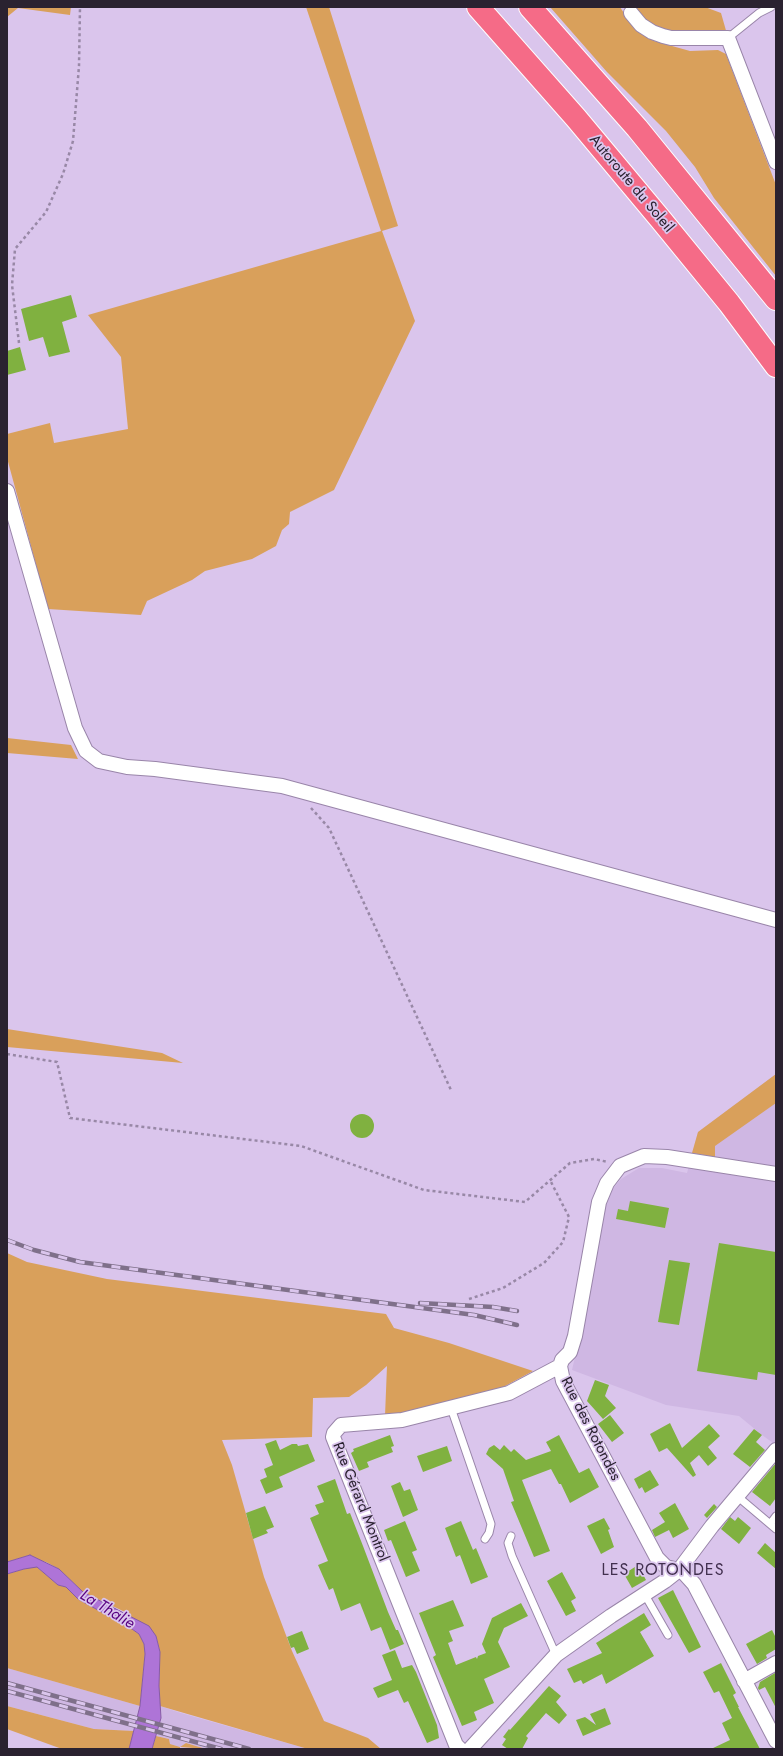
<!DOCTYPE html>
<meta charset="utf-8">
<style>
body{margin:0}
#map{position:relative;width:783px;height:1756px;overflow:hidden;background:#dac5ec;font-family:Jost,sans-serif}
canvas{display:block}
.frame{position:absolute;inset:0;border:8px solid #2a2230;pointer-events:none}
</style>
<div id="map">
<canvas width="783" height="1756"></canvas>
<div class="frame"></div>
</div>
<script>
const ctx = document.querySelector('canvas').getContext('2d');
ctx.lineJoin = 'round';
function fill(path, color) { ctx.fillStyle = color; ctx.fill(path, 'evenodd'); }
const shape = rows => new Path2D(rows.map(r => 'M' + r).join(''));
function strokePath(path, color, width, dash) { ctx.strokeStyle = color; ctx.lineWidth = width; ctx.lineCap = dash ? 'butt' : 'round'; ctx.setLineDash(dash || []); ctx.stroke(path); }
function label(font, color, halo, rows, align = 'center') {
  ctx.font = font + ' Jost,sans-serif'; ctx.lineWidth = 3.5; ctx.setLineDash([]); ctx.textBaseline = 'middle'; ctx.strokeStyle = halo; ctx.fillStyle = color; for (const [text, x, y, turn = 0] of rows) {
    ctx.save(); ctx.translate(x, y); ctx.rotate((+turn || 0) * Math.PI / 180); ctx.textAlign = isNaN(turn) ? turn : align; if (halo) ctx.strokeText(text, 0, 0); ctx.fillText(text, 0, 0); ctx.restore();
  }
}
const built = shape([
 [776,1074,776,1445,762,1435,739,1416,666,1405,572,1370,592,1284,605,1207,611,1191,621,1179,639,1168,662,1168,687,1173,698,1132],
 [7,1668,140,1706,134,1731,94,1729,7,1706],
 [160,1706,181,1713,308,1749,206,1749,186,1743,180,1747,170,1744,169,1739,156,1736,161,1718]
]);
const green = shape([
 [7,7,71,7,70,15,18,8,7,17],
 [306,7,329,7,398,226,382,231,415,321,334,490,290,512,289,524,282,530,276,546,252,559,205,571,192,580,147,601,141,615,48,609,7,458,7,434,50,423,54,443,128,429,121,357,88,315,381,231],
 [550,7,620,7,633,27,654,41,690,51,718,50,726,54,776,185,776,276,714,198,695,167,666,131,607,72],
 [633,7,705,7,721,13,727,34,666,31,650,24],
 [7,738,71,745,78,759,7,753],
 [7,1029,162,1053,183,1063,7,1047],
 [776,1074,776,1103,715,1146,715,1157,692,1153,698,1132],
 [7,1253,27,1262,107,1279,386,1314,394,1328,449,1343,533,1371,494,1392,429,1409,385,1416,387,1366,366,1385,349,1397,313,1398,312,1437,222,1440,232,1465,264,1577,292,1651,324,1721,368,1738,381,1749,308,1749,160,1706,159,1686,160,1652,156,1636,125,1612,83,1592,59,1569,46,1562,41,1561,30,1555,7,1562],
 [31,1567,37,1567,58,1585,66,1587,78,1599,132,1629,139,1634,144,1644,145,1654,140,1706,7,1668,7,1574],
 [7,1706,94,1729,134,1731,129,1749,62,1749,7,1729],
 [156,1736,169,1739,170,1744,180,1747,186,1743,206,1749,180,1747,180,1749,152,1749]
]);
const water = shape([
 [30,1555,59,1569,83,1592,149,1626,156,1636,160,1652,159,1686,161,1718,152,1749,129,1749,140,1706,145,1654,144,1644,139,1634,132,1629,78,1599,66,1587,58,1585,37,1567,24,1569,7,1574,7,1562,30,1555]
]);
const building = shape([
 [71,295,77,317,62,322,70,352,49,357,43,337,29,341,21,309],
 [20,347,26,370,7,375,7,351],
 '350 1126a12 12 0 1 1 24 0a12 12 0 1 1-24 0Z',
 [630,1201,669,1208,665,1228,616,1219,618,1209,628,1211],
 [719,1243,776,1252,776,1375,758,1372,757,1380,697,1371],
 [669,1260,690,1263,679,1325,658,1322],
 [595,1380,609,1385,605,1396,616,1408,603,1419,587,1401],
 [610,1415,624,1433,612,1442,598,1424],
 [670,1423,682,1448,709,1424,720,1436,708,1447,717,1458,708,1466,699,1455,690,1463,696,1475,693,1477,667,1448,659,1452,650,1434],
 [754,1429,762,1435,756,1442,765,1450,750,1467,733,1454],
 [390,1435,394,1446,391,1447,393,1452,367,1462,369,1467,359,1471,351,1453,354,1451,353,1449],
 [559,1435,579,1473,589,1468,599,1487,570,1503,561,1484,559,1484,551,1469,522,1480,550,1551,534,1557,511,1502,514,1501,503,1469,486,1454,489,1448,494,1445,500,1450,504,1445,511,1452,514,1449,526,1460,551,1451,546,1442],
 [276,1440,280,1450,292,1444,297,1444,298,1446,308,1444,315,1461,279,1477,283,1487,266,1494,260,1480,267,1477,264,1469,273,1465,265,1444],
 [447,1446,452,1461,423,1472,417,1456],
 [776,1463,776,1498,770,1506,752,1492],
 [650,1470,659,1485,645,1493,642,1487,639,1489,634,1479],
 [335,1479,347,1514,350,1513,363,1546,388,1612,396,1630,398,1630,404,1644,390,1650,381,1627,371,1631,360,1603,341,1611,333,1588,329,1590,318,1565,328,1561,310,1518,319,1514,315,1505,324,1502,317,1486],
 [400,1482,404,1491,410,1489,418,1510,403,1517,391,1486],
 [675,1503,689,1529,673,1538,669,1530,655,1537,652,1530,665,1522,659,1513],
 [714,1504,717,1507,707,1518,704,1515],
 [265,1506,274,1527,266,1530,268,1533,253,1539,246,1513],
 [730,1517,735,1521,738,1517,751,1528,739,1544,721,1529],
 [604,1518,610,1529,608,1530,614,1547,601,1554,587,1526],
 [405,1521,417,1550,412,1552,420,1571,406,1577,391,1540,388,1541,384,1530],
 [461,1521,473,1550,476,1548,488,1577,471,1584,460,1555,456,1557,445,1528],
 [765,1543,776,1553,776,1569,757,1553],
 [638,1565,646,1580,632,1588,624,1574],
 [562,1572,576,1598,571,1601,576,1611,566,1616,547,1581],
 [673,1590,701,1647,689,1653,658,1598],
 [453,1600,464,1626,449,1631,453,1641,448,1643,456,1665,476,1657,477,1659,478,1656,486,1653,482,1644,492,1618,521,1603,528,1616,504,1628,498,1642,510,1667,484,1679,494,1703,474,1712,477,1720,462,1726,433,1657,436,1655,419,1613],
 [644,1613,651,1625,640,1632,654,1656,606,1684,602,1674,583,1684,581,1680,574,1683,567,1669,602,1653,596,1643],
 [772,1630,776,1638,776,1649,766,1655,767,1658,757,1664,746,1644],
 [302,1631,309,1649,297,1654,294,1647,291,1648,287,1637],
 [395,1650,402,1668,412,1665,416,1672,437,1725,439,1738,427,1743,408,1701,404,1703,398,1690,378,1698,373,1688,392,1680,382,1655],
 [721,1663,736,1693,733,1695,739,1707,738,1707,760,1749,711,1749,730,1740,722,1723,732,1718,719,1691,714,1693,703,1672],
 [775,1673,776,1676,776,1708,765,1687,759,1690,758,1688,760,1682],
 [549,1686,561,1696,556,1702,567,1715,559,1724,546,1713,526,1736,528,1738,522,1749,508,1749,502,1745,506,1739,503,1737,509,1729,510,1730],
 [605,1708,611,1724,583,1736,576,1720,585,1717,596,1725,590,1714]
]);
const path = shape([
 [19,343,12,285,15,249,46,212,63,174,73,141,79,66,80,7],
 [311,808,329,828,451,1090],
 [7,1054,57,1062,70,1118,301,1146,424,1190,525,1202,570,1163,594,1159,608,1162],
 [469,1299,503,1288,544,1263,563,1242,569,1217,550,1180]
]);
const service = shape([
 [728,38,759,13,771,7],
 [451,1408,491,1524,489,1533,485,1539],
 [737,1496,776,1529],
 [770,1524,776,1516],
 [511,1536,508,1543,512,1556,556,1655],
 [645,1595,668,1635]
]);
const minor = shape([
 [631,13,641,25,652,32,663,36,671,38,728,38,776,162],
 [7,491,75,728,86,751,99,761,127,767,155,769,282,786,776,920],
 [776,1174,667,1157,644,1156,620,1166,607,1183,599,1202,575,1336,570,1352,562,1360,560,1366,563,1381,657,1558,666,1567,679,1570,684,1573,694,1584,776,1741],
 [744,1681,776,1663],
 [460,1749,456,1745,333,1437,334,1433,341,1425,402,1420,509,1393,560,1366],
 [470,1749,556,1655,611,1616,665,1581,679,1570,712,1526,776,1450]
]);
const motorway = shape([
 [478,7,576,118,662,221,729,303,776,366],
 [530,7,637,128,776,299]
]);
const rail = shape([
 [7,1240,34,1250,80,1262,474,1315,517,1325],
 [420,1303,493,1307,517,1311],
 [7,1683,249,1749],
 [7,1691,221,1749]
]);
const streetNames = [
 ["Autoroute du Soleil",631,184,50],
 ["Rue des Rotondes",590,1429,63],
 ["Rue Gérard Montrol",360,1502,68]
];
const neighbourhoodNames = [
 ["LES ROTONDES",663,1571]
];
const waterNames = [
 ["La Thalie",107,1610,31]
];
fill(built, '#cfb7e3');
fill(green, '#d9a05b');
fill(water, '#ae74d7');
strokePath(water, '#865ba5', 1);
fill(building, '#80b140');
strokePath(service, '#9985a9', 9);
strokePath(minor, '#9985a9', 16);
strokePath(motorway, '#fff', 24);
strokePath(path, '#9888a6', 2.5, [3, 3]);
strokePath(service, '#fff', 7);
strokePath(minor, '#fff', 14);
strokePath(motorway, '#f56b87', 22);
strokePath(rail, '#7f708a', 4.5);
strokePath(rail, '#dac5ec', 3, [9]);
label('15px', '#2a2230', '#dac5ec', streetNames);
ctx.letterSpacing = '1px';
label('16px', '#412f4e', '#dac5ec', neighbourhoodNames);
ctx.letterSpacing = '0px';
label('italic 16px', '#580081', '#dac5ec', waterNames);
</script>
